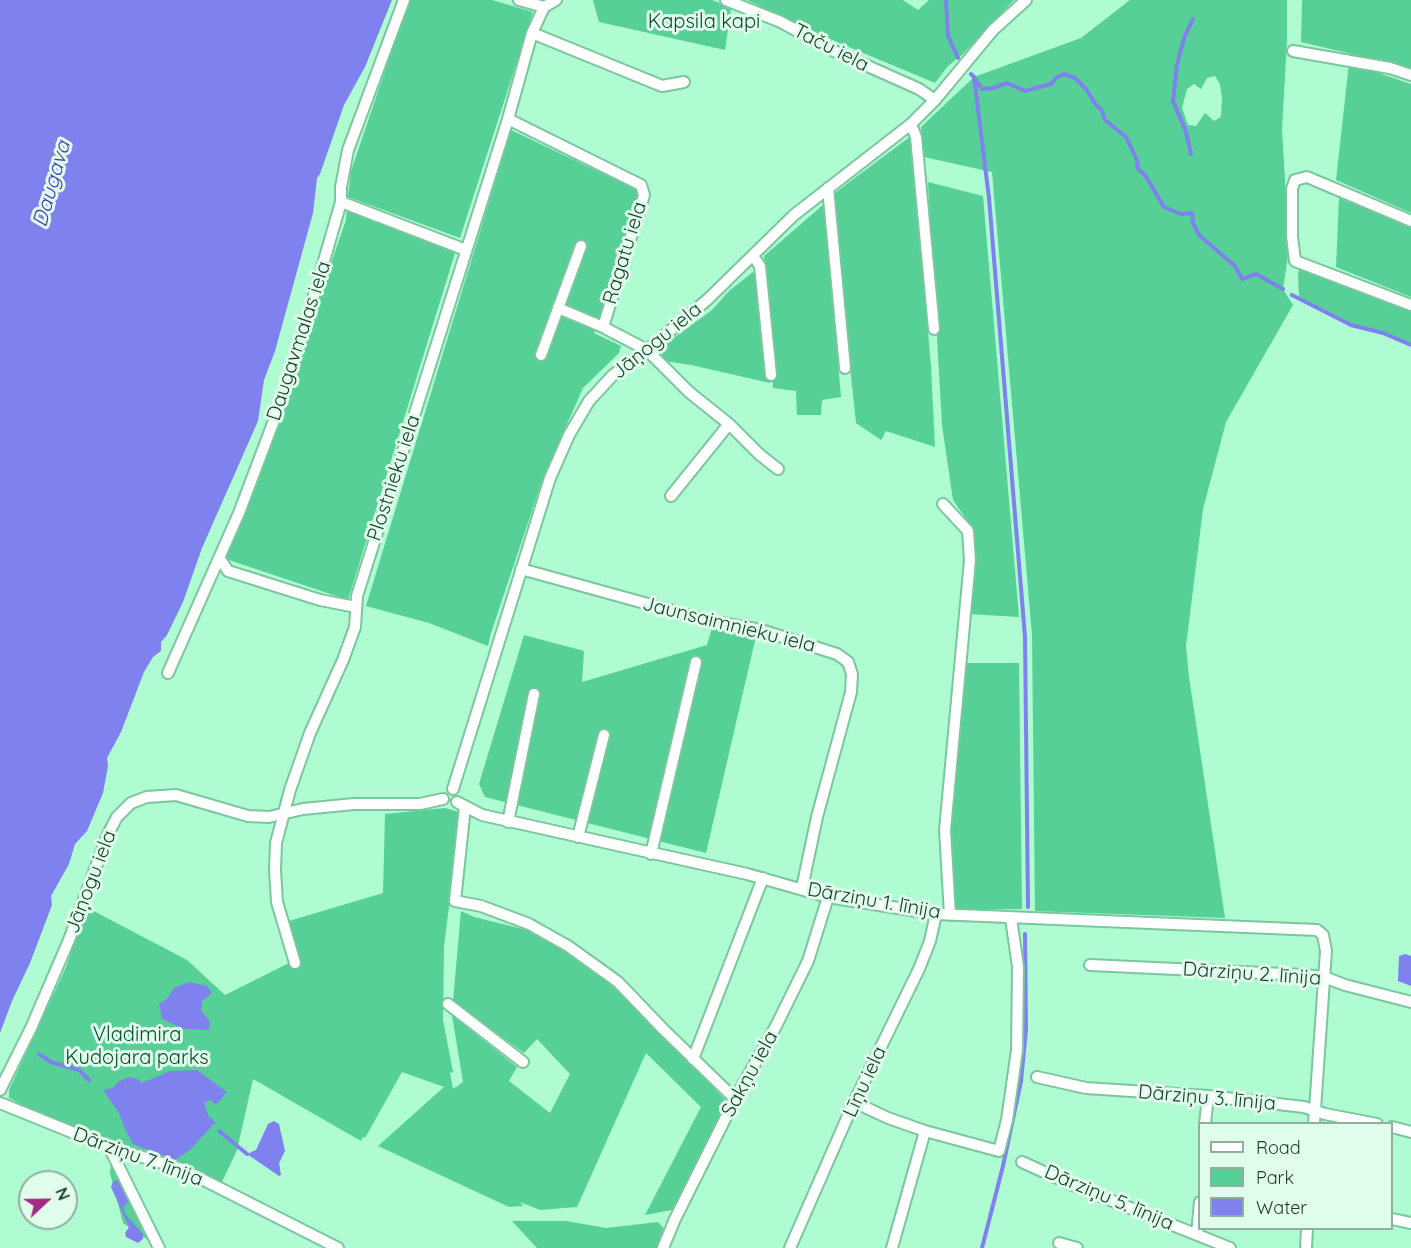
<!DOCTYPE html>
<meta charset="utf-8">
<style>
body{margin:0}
#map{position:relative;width:1411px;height:1248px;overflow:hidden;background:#affbd2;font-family:Quicksand,sans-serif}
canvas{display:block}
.legend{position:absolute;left:1198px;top:1122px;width:195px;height:108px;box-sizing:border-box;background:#e0fdec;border:2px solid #91af9f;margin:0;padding:8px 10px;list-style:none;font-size:18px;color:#1b3a2b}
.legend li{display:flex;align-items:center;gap:12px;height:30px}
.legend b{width:30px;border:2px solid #91af9f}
.north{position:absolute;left:18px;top:1170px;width:60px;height:60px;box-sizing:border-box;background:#e0fdec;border:2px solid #91af9f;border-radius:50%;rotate:68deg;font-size:16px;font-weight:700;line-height:24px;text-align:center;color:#1b3a2b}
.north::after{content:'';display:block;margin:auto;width:21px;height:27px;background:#a22b83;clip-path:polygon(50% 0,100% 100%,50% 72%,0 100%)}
</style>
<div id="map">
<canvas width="1411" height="1248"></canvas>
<ul class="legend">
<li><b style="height:8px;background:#fff"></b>Road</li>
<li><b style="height:16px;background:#56d097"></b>Park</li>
<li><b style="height:16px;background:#7f81ee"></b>Water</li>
</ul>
<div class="north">N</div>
</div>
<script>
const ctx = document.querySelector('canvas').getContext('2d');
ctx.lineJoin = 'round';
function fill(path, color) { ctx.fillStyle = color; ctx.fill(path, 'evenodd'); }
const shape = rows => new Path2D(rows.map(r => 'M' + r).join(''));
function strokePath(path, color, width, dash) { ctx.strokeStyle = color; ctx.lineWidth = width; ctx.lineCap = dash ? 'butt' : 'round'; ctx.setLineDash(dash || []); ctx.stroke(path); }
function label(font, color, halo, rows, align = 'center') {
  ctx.font = font + ' Quicksand,sans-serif'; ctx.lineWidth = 6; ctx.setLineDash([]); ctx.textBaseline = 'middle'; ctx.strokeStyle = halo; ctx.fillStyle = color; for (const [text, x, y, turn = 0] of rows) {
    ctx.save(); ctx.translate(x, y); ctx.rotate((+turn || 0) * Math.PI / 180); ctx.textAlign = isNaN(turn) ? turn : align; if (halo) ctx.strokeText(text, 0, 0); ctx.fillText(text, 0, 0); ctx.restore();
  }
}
const green = shape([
 [409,0,492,0,533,12,460,238,348,197,351,171],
 [593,0,712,0,720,3,731,9,725,50,599,22],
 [747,0,903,0,918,10,929,0,1014,0,963,54,948,66,935,83,830,39],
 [1130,0,1287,0,1287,40,1282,129,1289,249,1283,289,1293,305,1226,422,1203,509,1186,646,1189,677,1225,918,1035,911,1032,635,992,172,924,157,921,127,974,77,1081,38],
 [1215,76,1220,84,1222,98,1221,117,1214,121,1205,113,1196,126,1188,125,1182,108,1187,89,1194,84,1201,89,1207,78],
 [1302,0,1411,0,1411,68,1301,42],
 [1349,63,1411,84,1411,213,1336,180],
 [511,130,635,189,643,198,594,333,621,346,619,353,583,388,543,478,491,633,488,646,429,623,366,606],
 [911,136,931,366,935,447,886,431,881,440,856,423,832,195],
 [928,182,983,196,1019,617,968,614,974,565,973,529,953,500,942,425],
 [1339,198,1411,227,1411,297,1336,267],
 [824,204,841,397,822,400,821,415,797,415,796,391,773,388,764,256],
 [347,209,455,253,348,600,226,559,288,398,303,343,346,220],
 [1300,266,1411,311,1411,345,1383,333,1351,325,1299,300,1298,274],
 [758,268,770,383,691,365,664,361,660,348,712,310,729,291],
 [712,628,756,636,706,853,485,797,479,784,524,635,584,651,582,682,707,645],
 [966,663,1019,663,1022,909,956,910,951,830],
 [445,808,459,812,459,828,444,946,443,1020,453,1072,450,1073,453,1089,463,1082,452,1015,517,1067,509,1081,550,1113,570,1074,537,1039,524,1053,453,1001,461,911,474,917,527,930,575,956,610,984,657,1028,727,1102,672,1210,645,1215,701,1107,646,1053,577,1207,540,1210,520,1202,523,1206,509,1207,378,1146,444,1087,402,1072,365,1138,363,1137,361,1141,253,1079,237,1150,222,1182,188,1167,54,1121,9,1098,9,1090,66,967,86,907,187,960,225,995,289,963,292,937,289,921,383,893,385,814],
 [112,1149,160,1248,123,1223,110,1173],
 [512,1221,566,1221,606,1228,658,1222,666,1231,659,1248,537,1248]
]);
const water = shape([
 [0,0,392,0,365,67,344,105,320,174,317,178,313,213,275,351,264,380,258,421,202,548,183,602,167,635,161,642,161,651,153,657,144,672,121,732,107,758,108,766,103,793,87,831,75,844,69,864,51,896,52,905,30,963,12,1001,0,1033],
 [1405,954,1411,956,1411,986,1398,981,1399,956],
 [189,982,207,986,212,993,202,1001,201,1010,210,1022,209,1030,184,1029,162,1019,159,1003,167,999,174,988],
 [197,1070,227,1092,216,1105,211,1100,204,1103,212,1126,190,1150,175,1160,133,1144,125,1129,119,1113,103,1090,113,1088,118,1082,128,1077,138,1079,142,1083,170,1071],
 [274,1121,279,1124,285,1151,279,1163,281,1175,279,1176,247,1154,256,1150,268,1124],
 [119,1179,122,1181,129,1198,128,1202,123,1207,126,1215,143,1234,143,1239,138,1243,126,1237,125,1233,129,1227,111,1187,113,1182]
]);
const stream = shape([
 [946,0,948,36,958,58],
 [971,74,974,77,989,198,1025,637,1028,907],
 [975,79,982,89,993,88,1007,83,1025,91,1051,84,1056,78,1064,74,1075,78,1086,89,1096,105,1101,109,1105,120,1126,137,1137,160,1138,169,1145,175,1164,207,1181,214,1192,213,1193,223,1199,235,1235,266,1242,279,1256,274,1283,289],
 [1191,154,1186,132,1173,101,1177,65,1184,38,1193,19],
 [1292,295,1351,325,1383,333,1411,345],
 [39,1054,51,1062,79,1070,89,1080],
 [211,1120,213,1123],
 [219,1131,247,1154],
 [982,1248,1003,1166,1021,1081,1026,1030,1025,934]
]);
const street = shape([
 [519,0,544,7],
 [726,0,781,22,834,51,919,89,935,100],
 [532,33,662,86,684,82],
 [1293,51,1390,68,1411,75],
 [508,119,641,185,644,195,603,327],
 [911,124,916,137,934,329],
 [828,188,845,368],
 [341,202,466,250],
 [1411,221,1307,177,1295,180,1292,189,1292,236,1295,261,1411,305],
 [753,256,760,266,771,375],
 [558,308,603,327,647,350,689,392,729,424,760,455,778,469],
 [541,355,581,246],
 [671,496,729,424],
 [943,504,968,531,970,560,945,830,950,915],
 [220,559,228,571,320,600,356,607],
 [521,569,706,620,761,630,837,654,848,662,852,674,851,692,817,817,802,888],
 [168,673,239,513,290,378,341,202,341,187,348,150,404,0],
 [453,789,550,478,569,435,589,401,613,375,647,350,707,300,794,215,911,124,935,100,993,30,1026,0],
 [457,802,482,815,747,874,828,897,936,914,1317,930,1323,935,1326,951,1314,1124],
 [465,807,455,901,481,906,529,924,568,946,618,982,663,1029,735,1099],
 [508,822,534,694],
 [578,837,604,735],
 [651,854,696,662],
 [295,963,277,902,275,870,276,843,290,790,310,733,343,660,355,627,357,596,508,119,532,33,544,7,556,0],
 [1090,965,1305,975,1324,977,1345,985,1411,1002],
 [448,1004,523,1062],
 [693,1059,763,878],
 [1037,1077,1086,1088,1208,1096,1304,1107,1325,1114,1377,1124],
 [0,1090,31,1028,69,940,108,834,117,817,131,803,147,797,176,795,248,816,269,817,303,809,354,804,420,804,443,799],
 [854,1102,888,1118,925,1131,999,1151,1007,1120,1017,1050,1018,967,1011,918],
 [0,1103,106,1146,182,1169,338,1248],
 [1205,1124,1208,1096],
 [1392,1127,1411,1132],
 [109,1147,159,1248],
 [1022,1162,1075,1186,1230,1248],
 [1392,1219,1411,1223],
 [1197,1234,1200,1202],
 [1059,1243,1077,1248],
 [663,1248,675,1219,735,1099,776,1026,808,961,828,897],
 [790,1248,854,1102,919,969,930,941,936,914],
 [892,1248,925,1131],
 [1306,1248,1307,1228]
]);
const parkNames = [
 ["Kapsila kapi",704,22],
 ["Vladimira",137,1035],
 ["Kudojara parks",137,1058]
];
const streetNames = [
 ["Taču iela",831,48,27],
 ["Ragatu iela",625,253,-73],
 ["Daugavmalas iela",299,341,-72],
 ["Jāņogu iela",657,341,-39],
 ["Plostnieku iela",394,478,-72],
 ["Jaunsaimnieku iela",729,625,14],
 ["Jāņogu iela",91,882,-69],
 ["Dārziņu 1. līnija",874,901,10],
 ["Dārziņu 2. līnija",1252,974,4],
 ["Sakņu iela",750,1074,-61],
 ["Līņu iela",865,1082,-65],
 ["Dārziņu 3. līnija",1207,1098,5],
 ["Dārziņu 7. līnija",138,1157,20],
 ["Dārziņu 5. līnija",1109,1198,23]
];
const waterNames = [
 ["Daugava",52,184,-74]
];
fill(green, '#56d097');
fill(water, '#7f81ee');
strokePath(stream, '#7f81ee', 4);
strokePath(street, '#7cc69f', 14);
strokePath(street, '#fff', 10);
label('20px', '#0a4a30', '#e0fdec', parkNames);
label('20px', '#1b3a2b', '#e0fdec', streetNames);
label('italic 21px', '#4638b7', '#e0fdec', waterNames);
</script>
